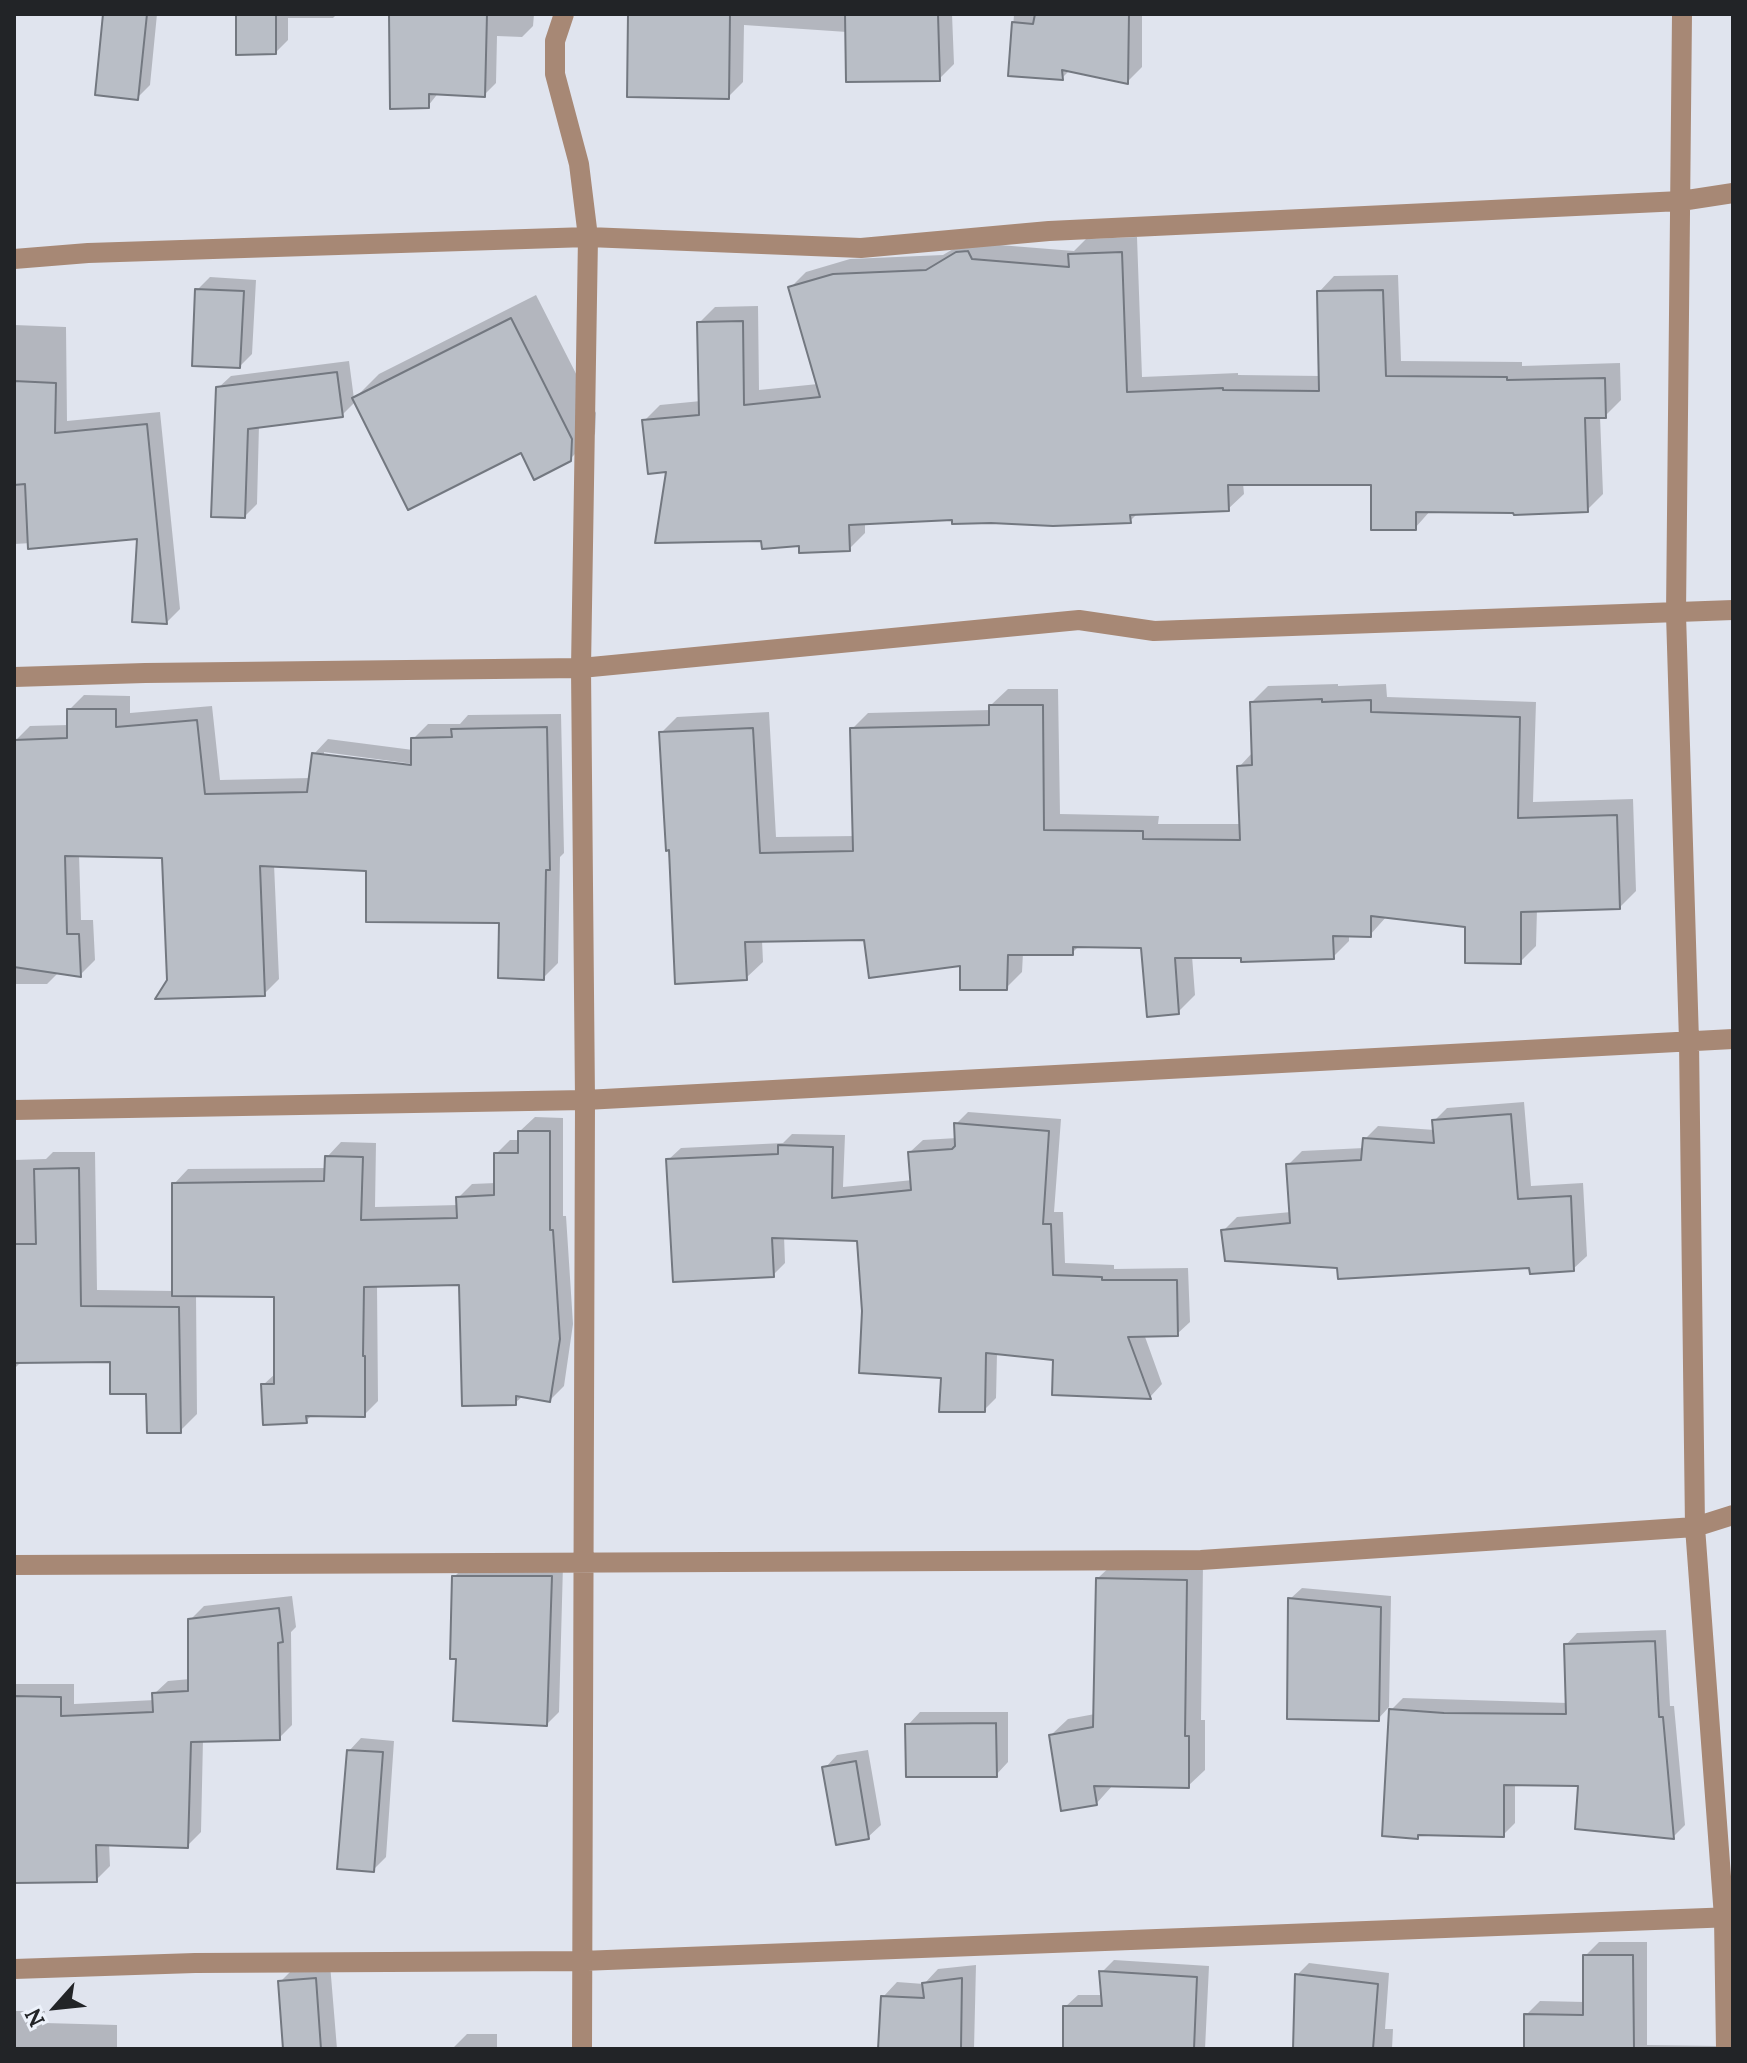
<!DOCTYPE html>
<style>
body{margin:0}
#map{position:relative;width:1747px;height:2063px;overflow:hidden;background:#e0e4ee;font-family:Lora,serif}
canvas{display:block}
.frame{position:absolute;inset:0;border:16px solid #222427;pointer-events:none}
.north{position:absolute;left:16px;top:1967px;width:80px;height:80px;-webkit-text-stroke:6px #edf2fb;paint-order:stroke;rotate:243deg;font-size:22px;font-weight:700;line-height:32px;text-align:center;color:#222427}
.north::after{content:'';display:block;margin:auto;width:28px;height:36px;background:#222427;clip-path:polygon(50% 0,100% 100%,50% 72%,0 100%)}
</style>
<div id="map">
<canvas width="1747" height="2063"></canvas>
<div class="frame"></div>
<div class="north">N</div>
</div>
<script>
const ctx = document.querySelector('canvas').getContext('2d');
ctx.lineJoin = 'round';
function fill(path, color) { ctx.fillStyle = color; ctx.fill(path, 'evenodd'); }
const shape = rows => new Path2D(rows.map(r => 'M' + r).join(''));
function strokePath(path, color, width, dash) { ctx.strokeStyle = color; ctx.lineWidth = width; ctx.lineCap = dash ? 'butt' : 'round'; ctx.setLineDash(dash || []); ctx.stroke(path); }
const shadow = shape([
 [105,14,157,14,150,85,137,98],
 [238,14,337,14,333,18,288,18,288,40,276,52],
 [391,14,534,14,533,26,522,37,497,36,496,83,484,95,439,92,428,106],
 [630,14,952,14,954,64,939,79,847,32,744,25,743,82,728,97],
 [1014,14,1142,14,1142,67,1127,82,1070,70,1062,78,1010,74],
 [973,237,987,244,1074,251,1086,239,1137,237,1142,377,1238,373,1238,375,1321,376,1319,292,1334,276,1398,275,1401,361,1522,362,1522,366,1620,363,1621,400,1605,416,1600,416,1603,494,1587,510,1431,510,1415,528,1373,483,1243,483,1244,494,1228,509,1138,513,1130,521,954,518,865,522,865,533,849,549,763,539,669,470,644,421,660,405,701,401,699,323,715,307,758,306,759,390,818,384,790,288,806,272,850,259,943,255],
 [210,277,256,280,252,354,240,366,197,290],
 [536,295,596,413,595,434,570,459,522,450,356,401,342,415,259,425,257,504,245,516,218,388,231,376,349,361,354,399,379,374],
 [14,325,66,327,67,421,160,412,180,609,167,622,140,537,14,544],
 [1338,684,1338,686,1386,684,1387,697,1536,702,1533,802,1633,799,1636,891,1620,907,1537,909,1536,946,1520,962,1467,925,1387,916,1370,935,1349,935,1349,941,1333,957,1192,956,1195,995,1178,1012,1142,946,1080,945,1072,953,1023,953,1022,972,1006,988,962,964,866,938,762,940,763,962,746,978,671,848,661,733,677,717,769,712,776,837,855,836,852,729,868,713,991,710,991,705,1008,689,1058,689,1060,814,1159,816,1158,824,1241,824,1239,767,1253,752,1252,702,1268,686],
 [84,695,130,696,130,713,212,706,220,780,311,778,314,754,328,739,413,750,413,739,428,724,460,724,468,715,561,714,564,853,560,857,558,963,543,978,501,921,368,870,274,864,279,979,264,994,169,980,164,856,79,854,81,920,93,920,95,960,80,975,60,971,47,984,14,984,15,741,30,726,69,725,69,710],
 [324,752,421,765,421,769,324,756],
 [1524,1102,1531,1186,1583,1183,1587,1256,1573,1269,1531,1266,1339,1266,1223,1231,1237,1217,1291,1212,1288,1165,1302,1151,1364,1148,1365,1139,1378,1126,1435,1130,1434,1121,1447,1108],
 [968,1112,1061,1119,1054,1212,1063,1212,1065,1263,1114,1265,1114,1269,1188,1268,1190,1322,1177,1334,1144,1334,1162,1384,1150,1397,1054,1393,1055,1358,997,1353,996,1398,984,1410,864,1311,859,1240,784,1236,785,1263,773,1275,668,1160,681,1148,783,1143,792,1134,845,1135,843,1187,913,1180,910,1152,923,1140,957,1138,956,1124],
 [535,1117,563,1118,563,1216,566,1216,573,1324,564,1386,550,1400,523,1396,515,1403,461,1282,377,1285,378,1401,364,1415,313,1414,306,1421,263,1385,276,1373,276,1295,196,1294,197,1414,180,1431,148,1392,112,1360,22,1361,14,1369,14,1160,46,1159,53,1152,95,1152,97,1290,174,1291,174,1184,188,1169,326,1168,327,1157,341,1142,376,1143,375,1207,459,1205,458,1198,472,1184,496,1183,496,1154,510,1140,520,1140,520,1131],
 [1115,1562,1203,1564,1201,1720,1205,1720,1205,1770,1188,1786,1113,1785,1096,1804,1051,1735,1068,1719,1095,1714,1098,1578],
 [466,1565,563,1565,559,1712,547,1724,458,1657,454,1577],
 [1302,1588,1391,1596,1389,1707,1378,1719,1290,1599],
 [292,1596,296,1627,291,1632,292,1725,279,1738,203,1739,201,1832,187,1846,109,1843,110,1866,96,1880,14,1881,14,1684,74,1684,74,1704,155,1700,154,1694,168,1681,190,1679,190,1620,204,1606],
 [1666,1630,1670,1706,1674,1706,1685,1825,1673,1837,1580,1784,1515,1783,1515,1823,1503,1835,1421,1833,1417,1837,1391,1710,1403,1698,1568,1703,1566,1645,1577,1633],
 [920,1712,1008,1712,1008,1762,996,1775,908,1725],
 [361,1738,394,1741,386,1857,373,1870,349,1751],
 [868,1750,881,1825,868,1837,825,1768,837,1755],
 [1599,1942,1647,1942,1647,2045,1719,2046,1719,2049,1526,2049,1526,2015,1540,2001,1585,2002,1585,1956],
 [1114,1960,1209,1966,1205,2049,1065,2049,1065,2007,1078,1995,1103,1995,1102,1972],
 [1309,1963,1389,1973,1385,2029,1393,2029,1392,2049,1295,2049,1297,1975],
 [330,1964,337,2049,285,2049,280,1982,295,1967],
 [976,1965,974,2049,880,2049,883,1997,897,1982,924,1984,938,1969],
 [14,2011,45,2011,45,2023,117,2025,117,2049,14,2049],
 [467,2034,497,2034,497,2049,452,2049]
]);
const building = shape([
 [103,14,147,14,138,100,95,95,103,14],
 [236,14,276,14,276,54,236,55,236,14],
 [389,14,487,14,485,97,429,94,429,108,390,109,389,14],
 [628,14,730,14,729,99,627,97,628,14],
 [845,14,938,14,940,81,846,82,845,14],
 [1035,14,1129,14,1128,84,1062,70,1063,80,1008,76,1012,22,1033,24,1035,14],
 [968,251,972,259,1069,267,1068,254,1122,252,1127,392,1223,388,1223,390,1319,391,1317,291,1383,290,1386,376,1507,377,1507,380,1605,378,1606,418,1585,418,1588,512,1514,515,1513,513,1416,512,1416,530,1371,530,1371,485,1228,485,1229,511,1130,515,1131,523,1053,526,991,523,952,524,952,520,849,525,850,551,799,553,799,546,762,549,761,541,655,543,666,472,648,474,642,420,699,415,697,322,743,321,744,405,820,397,788,287,833,274,926,270,956,252,968,251],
 [195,289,244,291,240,368,192,366,195,289],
 [511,318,572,439,571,461,534,480,521,453,408,510,352,398,511,318],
 [337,372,343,417,248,429,245,518,211,517,216,387,337,372],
 [14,381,56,383,55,433,147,424,167,624,132,622,137,539,28,549,25,484,14,485,14,381],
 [1322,699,1322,702,1371,700,1371,712,1520,717,1518,818,1617,815,1620,909,1521,912,1521,964,1465,963,1465,927,1371,916,1371,937,1333,936,1334,959,1241,962,1241,958,1175,958,1179,1014,1147,1017,1141,948,1073,947,1073,955,1008,955,1007,990,960,990,960,966,869,978,864,940,745,942,747,980,675,984,669,850,666,851,659,732,753,728,760,853,853,851,850,728,989,725,989,705,1043,705,1044,830,1143,831,1143,839,1240,840,1237,766,1252,765,1250,702,1322,699],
 [67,709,116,709,116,727,197,720,205,794,307,792,312,753,411,765,411,738,452,737,451,729,547,727,550,870,546,870,544,980,498,978,499,923,366,922,366,871,260,866,265,996,155,999,167,980,162,858,65,856,67,934,79,934,81,977,14,967,14,740,67,738,67,709],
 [1511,1114,1518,1199,1571,1196,1574,1271,1530,1274,1529,1268,1338,1279,1337,1268,1225,1261,1221,1230,1290,1223,1286,1164,1361,1160,1363,1138,1434,1143,1432,1120,1511,1114],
 [954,1123,1049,1131,1043,1224,1051,1224,1053,1275,1102,1277,1102,1280,1177,1280,1178,1336,1128,1337,1151,1399,1052,1395,1053,1360,986,1353,985,1412,939,1412,941,1378,859,1373,862,1311,857,1241,772,1238,774,1277,673,1282,666,1159,778,1154,778,1145,833,1147,832,1198,911,1190,908,1152,952,1149,955,1146,954,1123],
 [518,1131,550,1131,550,1230,553,1230,560,1339,550,1402,516,1396,516,1405,462,1406,459,1285,364,1287,363,1356,365,1356,365,1417,306,1416,307,1423,263,1425,261,1384,274,1384,274,1297,172,1296,172,1183,324,1181,325,1156,363,1157,361,1220,457,1218,456,1197,494,1195,494,1153,518,1153,518,1131],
 [79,1168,81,1306,179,1307,181,1433,147,1433,146,1394,110,1394,110,1362,14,1363,14,1244,36,1244,34,1169,79,1168],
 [452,1576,552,1576,547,1726,453,1721,456,1659,450,1659,452,1576],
 [1096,1578,1187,1580,1185,1736,1189,1736,1189,1788,1094,1786,1097,1805,1061,1811,1049,1735,1093,1727,1096,1578],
 [1288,1598,1381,1607,1379,1721,1287,1719,1288,1598],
 [279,1608,283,1642,278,1643,280,1740,191,1742,188,1848,96,1845,97,1882,14,1883,14,1696,61,1697,61,1716,153,1712,152,1693,188,1691,188,1619,279,1608],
 [1655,1641,1659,1717,1663,1717,1674,1839,1575,1829,1578,1786,1504,1785,1504,1837,1418,1835,1418,1839,1382,1836,1389,1709,1444,1713,1566,1714,1564,1644,1655,1641],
 [996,1723,997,1777,906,1777,905,1724,996,1723],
 [347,1750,383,1752,374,1872,337,1869,347,1750],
 [856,1761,869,1839,836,1845,822,1767,856,1761],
 [1583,1955,1633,1955,1634,2049,1524,2049,1524,2014,1583,2015,1583,1955],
 [1099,1971,1197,1977,1194,2049,1063,2049,1063,2006,1102,2006,1099,1971],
 [1295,1974,1378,1984,1373,2049,1293,2049,1295,1974],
 [316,1978,321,2049,283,2049,278,1981,316,1978],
 [962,1978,961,2049,878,2049,881,1996,924,1998,922,1983,962,1978]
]);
const minor = shape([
 [564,14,555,41,555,74,579,164,588,237,581,668,585,1100,582,2049],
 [1682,14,1676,614,1689,1041,1695,1527,1724,1917,1726,2049],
 [14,259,88,253,588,237,861,248,1049,231,1681,201,1733,193],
 [14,677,145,673,581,668,1079,620,1154,631,1733,610],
 [14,1110,585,1100,1733,1039],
 [14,1565,1201,1560,1695,1527,1733,1515],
 [14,1969,195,1963,581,1961,1733,1917]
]);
fill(shadow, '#0003');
fill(building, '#b9bec6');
strokePath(building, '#737880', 2);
strokePath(minor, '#a78875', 20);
</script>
